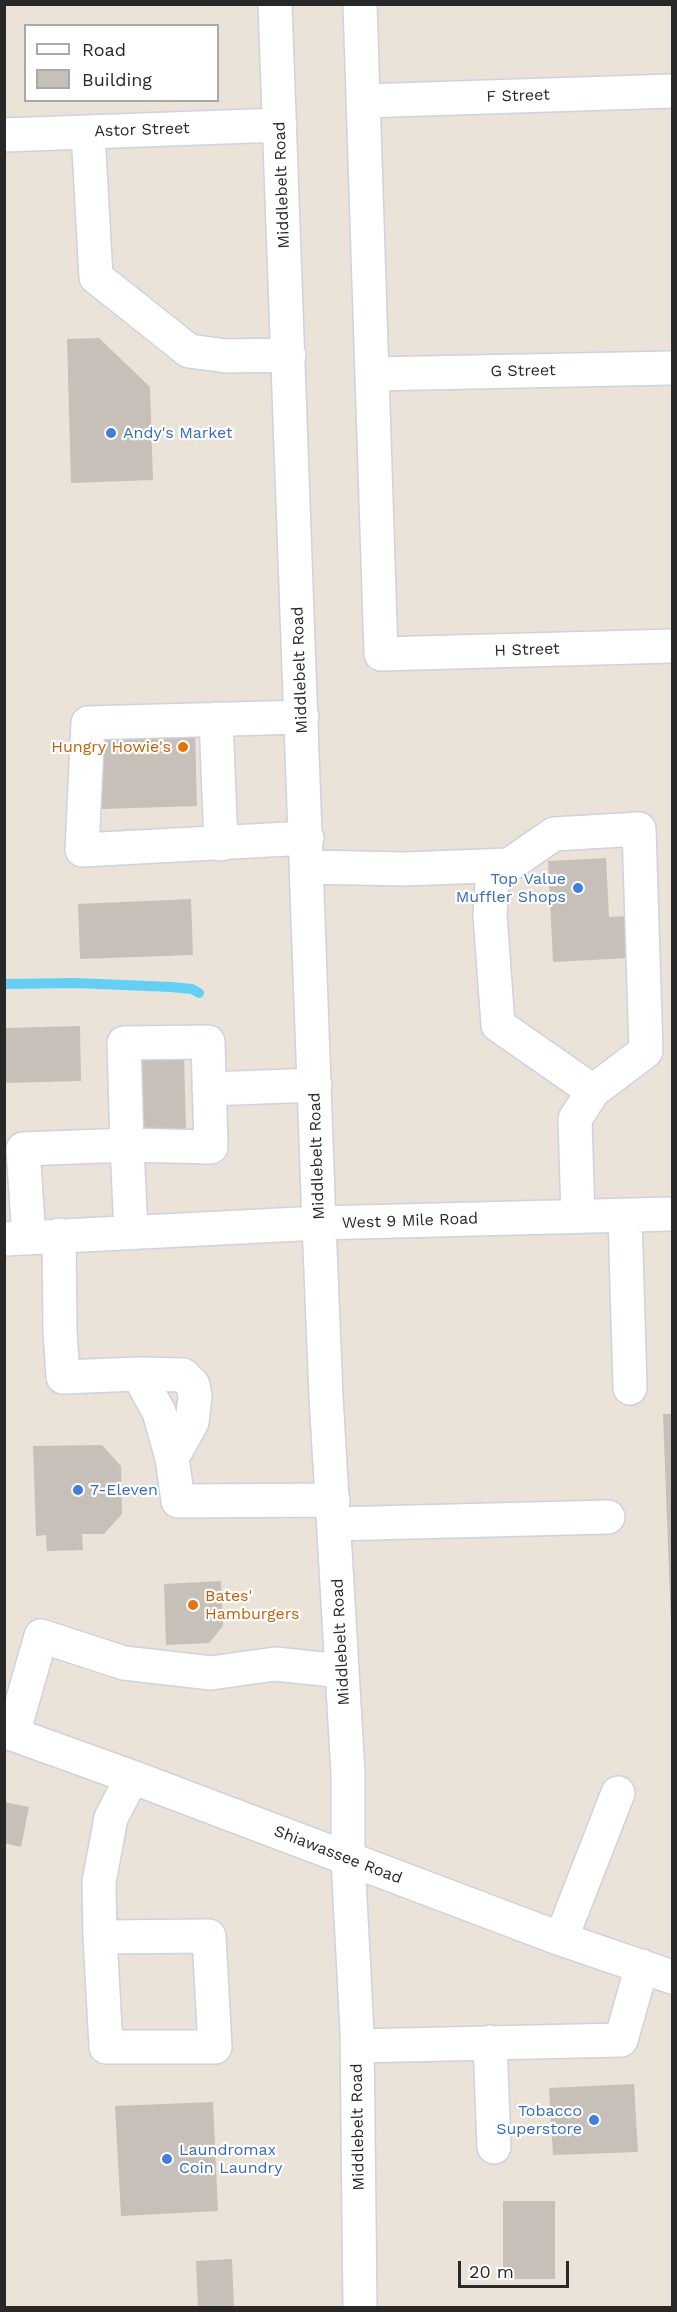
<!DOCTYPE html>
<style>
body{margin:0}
#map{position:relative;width:677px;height:2312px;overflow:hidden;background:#ebe3d8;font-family:"Work Sans",sans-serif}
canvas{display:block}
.frame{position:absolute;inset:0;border:6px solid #282828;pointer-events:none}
.legend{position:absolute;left:24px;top:24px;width:195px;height:78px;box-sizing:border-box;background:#fff;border:2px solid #a9a9a9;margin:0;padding:8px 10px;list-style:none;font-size:18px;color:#282828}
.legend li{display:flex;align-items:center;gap:12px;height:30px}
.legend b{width:30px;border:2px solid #a9a9a9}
.scale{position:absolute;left:458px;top:2261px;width:111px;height:27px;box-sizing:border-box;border:3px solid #282828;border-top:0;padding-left:8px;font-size:18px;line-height:21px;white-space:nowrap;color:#282828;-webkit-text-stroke:4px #fff;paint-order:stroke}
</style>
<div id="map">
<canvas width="677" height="2312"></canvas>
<div class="frame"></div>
<ul class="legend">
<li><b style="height:8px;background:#fff"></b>Road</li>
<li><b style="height:16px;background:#c6c0b8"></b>Building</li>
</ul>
<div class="scale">20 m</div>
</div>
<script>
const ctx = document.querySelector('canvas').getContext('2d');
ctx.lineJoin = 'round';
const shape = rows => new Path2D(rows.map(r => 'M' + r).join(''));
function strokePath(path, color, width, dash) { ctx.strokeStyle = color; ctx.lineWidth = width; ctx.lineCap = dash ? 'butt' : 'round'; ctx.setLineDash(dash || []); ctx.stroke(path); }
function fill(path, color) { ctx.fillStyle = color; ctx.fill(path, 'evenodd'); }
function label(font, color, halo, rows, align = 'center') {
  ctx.font = font + ' "Work Sans",sans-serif'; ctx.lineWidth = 4.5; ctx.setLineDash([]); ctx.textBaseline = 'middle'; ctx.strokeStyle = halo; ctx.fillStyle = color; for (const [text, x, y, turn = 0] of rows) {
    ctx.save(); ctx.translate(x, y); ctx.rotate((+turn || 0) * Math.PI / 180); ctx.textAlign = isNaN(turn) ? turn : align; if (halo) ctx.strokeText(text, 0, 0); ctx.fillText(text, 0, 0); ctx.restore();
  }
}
const stream = shape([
 [4,984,76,983,171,987,192,989,199,993]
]);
const building = shape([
 [99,338,150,387,153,480,71,483,67,339],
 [195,731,197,806,102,809,100,739],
 [606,858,609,917,628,916,630,958,553,962,548,861],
 [191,899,193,955,80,959,78,904],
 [80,1026,81,1081,4,1083,4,1028],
 [184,1056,186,1131,143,1132,140,1058],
 [663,1414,672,1414,672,1624,671,1624],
 [102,1445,121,1466,122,1514,104,1534,82,1534,83,1550,47,1551,46,1535,36,1536,33,1446],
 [221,1581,223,1626,209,1643,166,1645,164,1584],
 [4,1802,29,1807,21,1847,4,1843],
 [634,2084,638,2152,553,2155,549,2088],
 [213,2102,218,2211,121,2216,115,2106],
 [503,2201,555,2201,555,2279,503,2279],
 [232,2259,234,2308,198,2308,196,2261]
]);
const minor = shape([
 [275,4,319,1223,326,1396,348,1773,348,1859,357,2032,360,2308],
 [360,4,381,654,672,646],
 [363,101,672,91],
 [88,132,96,277,189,351,227,356,289,355],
 [4,135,280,125],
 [373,374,672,368],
 [302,717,88,723,82,850,307,838],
 [216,719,221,844],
 [493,866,490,915,498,1025,593,1091],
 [308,867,405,869,509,865,554,834,639,829,646,1051,593,1091,575,1119,578,1216],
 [209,1089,315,1085],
 [625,1215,630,1388],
 [59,1235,60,1331,63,1377,138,1374,159,1412,172,1458,178,1501,333,1500],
 [29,1238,23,1149,127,1145,124,1043,208,1042,211,1147,127,1145,131,1232],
 [4,1239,319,1223,672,1214],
 [138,1374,183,1375,193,1385,195,1397,192,1422,172,1458],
 [334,1524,608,1517],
 [4,1731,132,1777,561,1939,672,1977],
 [13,1734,41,1636,124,1663,211,1673,275,1664,342,1671],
 [100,1937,209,1936,215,2047,106,2047,100,1937,99,1882,111,1818,132,1777],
 [561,1939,618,1793],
 [490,2042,494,2147],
 [357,2046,621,2040,642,1966]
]);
const markers = [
 [111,433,6,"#3f7fe0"],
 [183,747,6,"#e8710a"],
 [578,888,6,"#3f7fe0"],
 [78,1490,6,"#3f7fe0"],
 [193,1605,6,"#e8710a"],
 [594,2120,6,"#3f7fe0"],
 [167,2159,6,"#3f7fe0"]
];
const streetNames = [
 ["F Street",518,96,-2],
 ["Astor Street",142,130,-2],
 ["Middlebelt Road",282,185,-92],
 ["G Street",523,371,-1],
 ["H Street",527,650,-2],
 ["Middlebelt Road",300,670,-92],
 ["Middlebelt Road",317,1156,-92],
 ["West 9 Mile Road",410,1221,-2],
 ["Middlebelt Road",341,1642,-93],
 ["Shiawassee Road",338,1855,21],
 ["Middlebelt Road",358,2127,-91]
];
const shopNames = [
 ["Andy's Market",123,433],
 ["Top Value",566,879,"right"],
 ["Muffler Shops",566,897,"right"],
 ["7-Eleven",90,1490],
 ["Tobacco",582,2111,"right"],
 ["Superstore",582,2129,"right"],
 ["Laundromax",179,2150],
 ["Coin Laundry",179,2168]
];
const foodNames = [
 ["Hungry Howie's",171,747],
 ["Bates'",205,1596,"left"],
 ["Hamburgers",205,1614,"left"]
];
strokePath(stream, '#62d0f6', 10);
fill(building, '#c6c0b8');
strokePath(minor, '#cdd1e2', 36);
strokePath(minor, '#fff', 33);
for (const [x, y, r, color] of markers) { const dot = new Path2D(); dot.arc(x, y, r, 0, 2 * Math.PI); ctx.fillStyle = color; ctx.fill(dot); strokePath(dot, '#fff', 2); }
label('16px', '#282828', '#fff', streetNames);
label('16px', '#366cbe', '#fff', shopNames, 'left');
label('16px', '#c56008', '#fff', foodNames, 'right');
</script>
